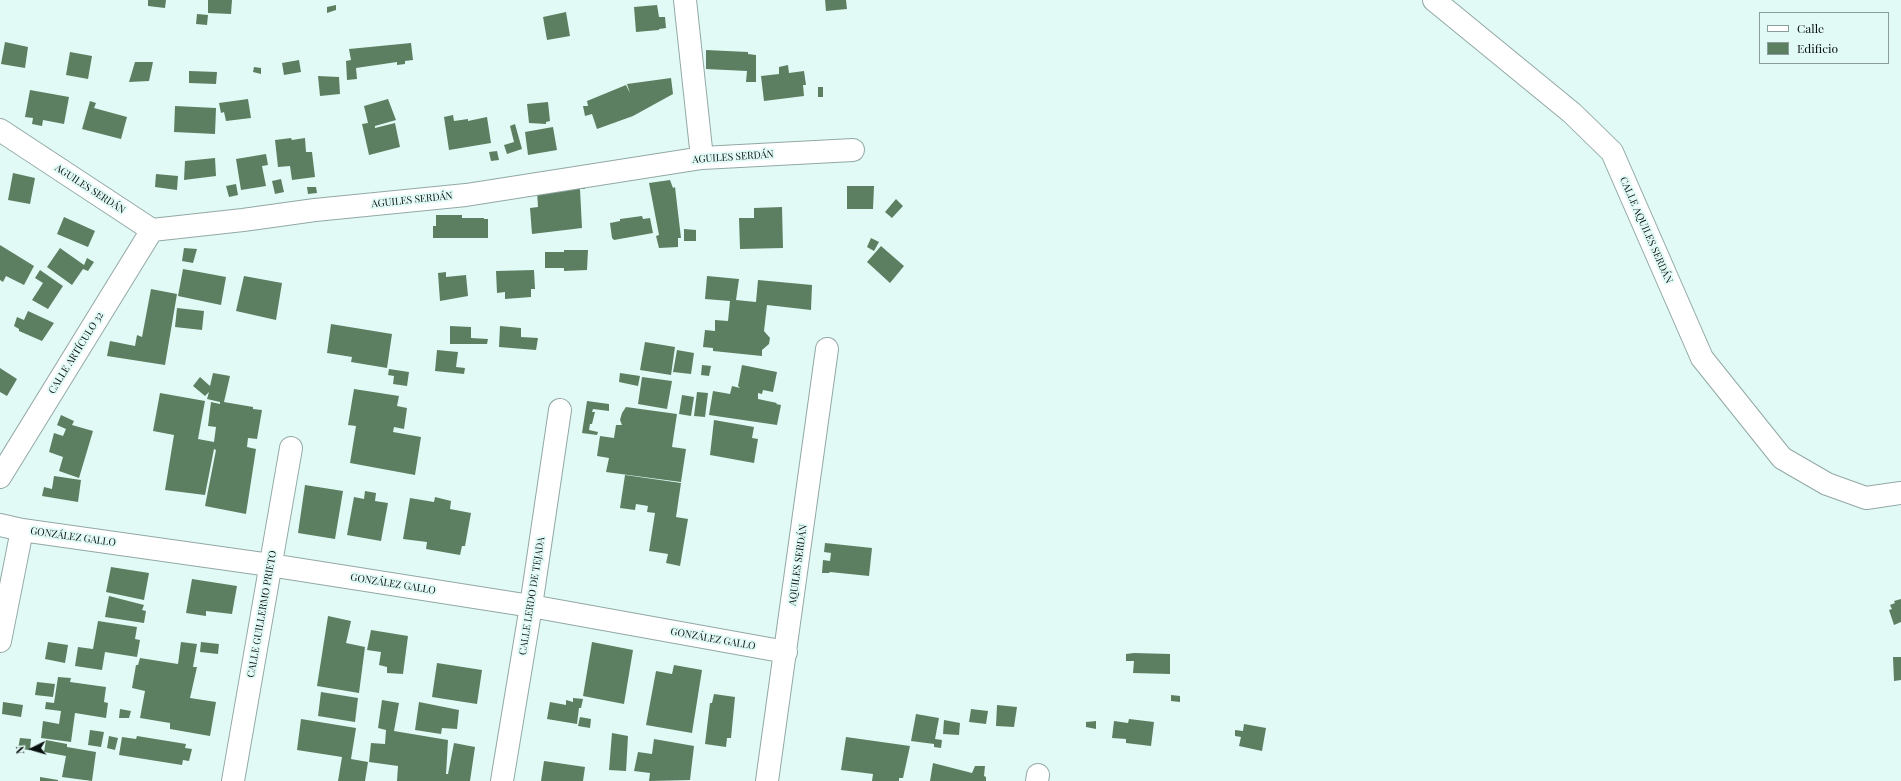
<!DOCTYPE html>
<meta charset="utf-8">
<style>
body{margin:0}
#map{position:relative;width:1901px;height:781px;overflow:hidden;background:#e2faf6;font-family:"Playfair Display",serif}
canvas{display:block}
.legend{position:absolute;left:1759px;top:12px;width:130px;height:52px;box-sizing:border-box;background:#e2faf6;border:1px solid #8b9d9a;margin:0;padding:5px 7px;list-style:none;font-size:12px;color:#09110f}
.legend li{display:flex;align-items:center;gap:8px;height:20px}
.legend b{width:20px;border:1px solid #8b9d9a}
.north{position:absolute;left:12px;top:729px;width:40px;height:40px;-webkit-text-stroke:3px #e2faf6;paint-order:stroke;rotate:265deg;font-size:11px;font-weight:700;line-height:16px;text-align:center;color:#09110f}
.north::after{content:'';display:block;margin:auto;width:14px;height:18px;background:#09110f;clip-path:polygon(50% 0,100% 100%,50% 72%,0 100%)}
</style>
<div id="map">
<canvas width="1901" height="781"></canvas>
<ul class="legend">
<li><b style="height:5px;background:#fff"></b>Calle</li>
<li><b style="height:11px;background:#5c7f61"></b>Edificio</li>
</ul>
<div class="north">N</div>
</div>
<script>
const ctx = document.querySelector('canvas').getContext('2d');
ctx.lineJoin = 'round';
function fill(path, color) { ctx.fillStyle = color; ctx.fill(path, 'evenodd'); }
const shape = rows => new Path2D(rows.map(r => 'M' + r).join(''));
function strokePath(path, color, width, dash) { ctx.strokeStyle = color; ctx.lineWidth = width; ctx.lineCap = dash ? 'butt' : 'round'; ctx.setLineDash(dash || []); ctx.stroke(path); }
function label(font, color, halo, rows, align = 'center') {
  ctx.font = font + ' "Playfair Display",serif'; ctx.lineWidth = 4; ctx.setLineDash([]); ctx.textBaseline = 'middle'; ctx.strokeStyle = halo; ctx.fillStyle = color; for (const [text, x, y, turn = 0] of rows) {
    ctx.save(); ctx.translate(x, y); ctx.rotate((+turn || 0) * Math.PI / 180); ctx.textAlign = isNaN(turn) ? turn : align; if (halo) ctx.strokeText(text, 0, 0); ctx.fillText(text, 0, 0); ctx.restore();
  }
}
const building = shape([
 [148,0,166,0,165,8,148,6],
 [208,0,232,0,231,14,208,13],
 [825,0,846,0,847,9,826,11],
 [336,5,336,10,327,13,327,7],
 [657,5,659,17,665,17,666,28,659,29,659,30,636,32,634,7],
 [566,12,570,36,547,40,543,17],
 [197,14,208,15,207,25,196,24],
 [5,42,28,47,25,68,1,64],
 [411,43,413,60,405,61,405,64,397,65,397,62,356,68,357,79,347,80,346,61,351,60,349,49],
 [706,50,748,52,748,54,756,55,756,82,746,82,747,71,706,69],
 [70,52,92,56,88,79,66,75],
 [299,60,301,72,284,75,282,63],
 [135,62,153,62,149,81,129,82],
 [788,65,789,73,804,71,806,85,803,85,804,96,764,101,761,76,779,74,779,67],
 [254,67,261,68,261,74,253,72],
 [189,71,217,72,216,84,189,83],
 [318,76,339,77,340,94,320,96],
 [671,78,673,94,633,116,597,129,592,114,585,116,583,106,588,106,587,101,626,85,630,93,627,84],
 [818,87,823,87,823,97,818,97],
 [30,90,69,97,64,124,43,120,42,126,32,124,33,118,25,117],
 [248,99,251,118,226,121,224,112,221,113,219,103],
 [388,99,396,120,375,126,375,128,395,123,400,147,369,155,362,124,368,123,364,106],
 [90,101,96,103,94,108,127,117,121,139,82,129],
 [548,102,550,121,546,122,546,124,529,123,527,104],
 [175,106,216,108,215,134,174,132],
 [453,115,454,121,468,119,468,121,487,117,491,143,449,150,444,117],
 [515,124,522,149,507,154,504,145,514,142,510,126],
 [553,127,557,150,528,155,525,132],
 [291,138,292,140,305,138,306,152,312,152,315,177,292,180,290,166,278,167,275,140],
 [497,151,499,160,491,161,489,152],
 [266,154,268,165,262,166,266,186,241,190,236,159],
 [215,158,216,176,184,180,185,161],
 [13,173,35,178,30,204,8,200],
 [156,174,178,176,177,190,155,187],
 [281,179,284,192,275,194,272,181],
 [670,180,673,188,675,187,681,238,678,238,678,247,659,248,656,236,659,235,649,183],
 [584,182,585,189,580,189,582,228,532,234,530,208,538,207,537,191],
 [236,184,238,195,229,197,226,186],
 [847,186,874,186,873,209,847,209],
 [307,187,316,187,317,193,308,194],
 [896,199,903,206,892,218,885,212],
 [782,207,783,248,740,249,739,218,754,218,754,208],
 [436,215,462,215,462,218,484,218,484,219,488,219,488,238,433,238,433,226,436,226],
 [642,216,643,219,650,218,653,233,614,240,612,238,610,223,620,221,620,219],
 [64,217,95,231,88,247,57,234],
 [684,229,696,230,696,241,684,241],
 [871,238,879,242,874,251,867,247],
 [0,245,34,266,24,285,6,276,3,282,0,280],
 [881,246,904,266,890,283,867,262],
 [60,248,84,265,87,258,94,262,88,271,83,269,72,285,47,267],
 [184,248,197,249,193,263,182,261],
 [564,250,588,250,587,270,564,271,564,268,545,268,545,252,564,252],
 [183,269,226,277,221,305,178,296],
 [40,270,63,286,48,309,32,300,43,283,35,278],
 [534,270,535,289,531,289,531,297,505,299,505,292,497,293,496,271],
 [446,272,446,277,466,275,468,296,440,301,438,273],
 [244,276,282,283,276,320,236,311],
 [707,276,739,279,736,300,756,302,758,280,812,285,811,310,767,305,764,331,770,338,769,344,762,350,762,356,713,351,713,348,703,347,705,330,715,331,715,320,728,321,730,301,705,299],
 [151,289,177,294,165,365,107,356,110,341,135,346,137,335,142,337],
 [177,308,204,311,202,330,175,327],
 [28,311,54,323,42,341,19,331,19,329,14,326,17,317,24,320],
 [331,324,392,334,387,368,351,362,352,357,327,353],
 [450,326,471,327,471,338,488,339,487,344,450,344],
 [500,326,521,328,521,337,538,338,536,350,499,347],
 [645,342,675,347,671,375,640,370],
 [437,350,458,352,456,367,465,368,464,374,435,371],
 [677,350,694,353,691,374,673,372],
 [702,365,711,366,709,376,701,375],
 [742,365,777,372,773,392,763,390,762,394,758,393,758,399,777,403,776,404,781,405,777,425,709,415,713,391,730,394,732,386,740,388,738,386],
 [0,368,17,379,7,396,0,392],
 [389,369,409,372,407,386,393,384,394,376,388,375],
 [213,373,230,376,224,402,253,407,253,409,262,410,257,439,248,438,247,447,256,449,246,514,205,506,216,450,214,449,205,495,165,490,174,435,153,431,160,393,205,401,198,439,214,442,216,427,208,426,211,402,220,404,220,402,207,399,209,392,205,396,193,386,200,377,210,386],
 [620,373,640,376,638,386,619,382],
 [642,377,672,381,667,409,638,404],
 [354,389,399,396,397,406,407,408,404,429,394,427,393,432,421,437,415,475,350,463,356,426,348,425],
 [697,392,708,393,705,417,694,416],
 [682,395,694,397,691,416,679,414],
 [587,401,609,404,609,411,593,409,592,412,595,412,592,424,590,424,589,430,598,432,597,435,582,433],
 [626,407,677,414,672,447,686,449,681,482,606,472,609,458,597,456,600,436,614,438,616,425,622,425,620,420,622,413],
 [61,415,74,421,72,425,93,431,79,478,59,471,63,457,49,452,54,433,63,436,66,429,57,425],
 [714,420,754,427,752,438,758,439,754,463,710,455],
 [625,475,681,483,676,517,688,519,680,566,666,563,668,554,649,551,655,513,647,512,648,506,636,504,635,510,620,508],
 [54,476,81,480,78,502,42,496,44,487,52,489],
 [305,485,343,491,335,539,298,533],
 [365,491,376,493,375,501,388,503,381,541,347,535,354,497,364,499],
 [435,497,451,501,450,509,471,513,465,546,462,546,460,555,426,549,427,542,403,539,410,498,434,502],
 [825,543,872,548,869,576,830,572,829,573,822,573,823,560,830,561,831,553,824,552],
 [111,567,149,573,144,600,106,592],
 [192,579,237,586,232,614,206,611,206,616,186,613],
 [109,596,144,605,142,610,146,611,144,623,105,617],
 [1901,599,1901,622,1894,625,1889,610,1892,609,1890,605,1895,603,1894,601],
 [328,616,351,621,346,643,365,647,359,693,317,686],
 [98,621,137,627,135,639,140,640,137,657,105,652,102,670,75,666,78,647,93,649],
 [371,630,408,636,403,674,387,673,387,667,379,665,381,652,367,650],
 [48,642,68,645,65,663,45,659],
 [181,642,197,644,193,667,197,667,190,698,216,702,210,736,170,729,170,723,140,718,145,691,132,688,136,665,138,665,140,658,178,664],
 [201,642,219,644,218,654,200,652],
 [592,642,633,650,624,704,583,696],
 [1134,653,1170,654,1170,674,1133,673,1134,661,1126,661,1126,654],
 [1893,657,1901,657,1901,680,1894,681],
 [437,663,482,670,477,704,432,697],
 [674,665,702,670,692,733,646,725,656,671,672,674],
 [58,677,71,678,70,682,106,687,104,702,108,703,106,718,75,713,71,742,41,738,43,721,59,724,61,711,45,709,46,702,54,703],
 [37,682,55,684,53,697,35,695],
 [321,692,358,698,355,722,318,716],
 [714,694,735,697,731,738,727,738,726,747,705,744,710,703,712,703],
 [1171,695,1180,696,1180,702,1171,701],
 [573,698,583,699,581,708,579,708,577,724,547,719,550,702,566,705,566,700,573,702],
 [382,700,399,703,394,731,448,740,446,774,448,774,454,743,475,747,470,781,397,781,398,766,369,762,371,743,385,744,386,730,378,728],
 [3,702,23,705,21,717,2,714],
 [419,702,459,710,457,729,442,728,441,734,415,730],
 [997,705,1017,707,1014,727,996,726],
 [120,709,131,711,129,718,119,718],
 [971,709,988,711,986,724,969,722],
 [916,714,939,718,935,739,942,740,941,748,934,747,934,744,911,741],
 [580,717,591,719,590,728,578,726],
 [301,719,356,728,351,759,368,762,365,781,338,781,342,757,297,750],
 [1129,719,1154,722,1151,746,1126,743,1126,739,1112,738,1114,721,1128,723],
 [944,720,960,723,959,735,943,734],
 [1096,721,1096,729,1086,727,1086,722],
 [1244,724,1266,728,1262,751,1239,746,1241,737,1235,736,1235,730,1243,731],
 [90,730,104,732,101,747,88,745],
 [612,733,628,736,626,771,609,770],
 [109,736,118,738,115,750,107,748],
 [137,736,186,744,185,748,192,749,189,761,183,760,182,765,119,755,122,737,136,739],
 [846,737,910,746,903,778,899,778,899,781,872,781,873,774,841,770],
 [20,738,31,739,30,750,18,749],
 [654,739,694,746,690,780,649,781,650,773,634,771,638,752,652,754],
 [46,740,67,744,67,747,96,752,92,781,62,777,66,756,44,752],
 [544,761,585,767,583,781,541,781],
 [933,763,972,773,975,766,985,766,984,776,986,777,986,781,930,781],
 [40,777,58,780,58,781,40,781]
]);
const street = shape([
 [685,0,702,158],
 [1434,0,1572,113,1612,152,1702,358,1782,458,1827,484,1866,498,1901,493],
 [0,130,152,230,243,220,315,210,466,195,702,158,853,150],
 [0,477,152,230],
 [0,525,22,530,270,565,531,606,786,652],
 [0,641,22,530],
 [233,781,291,448],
 [502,781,531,606,560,410],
 [767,781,827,349],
 [1037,781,1038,775]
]);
const streetNames = [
 ["AGUILES SERDÁN",733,157,-4],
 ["AGUILES SERDÁN",90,189,33],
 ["AGUILES SERDÁN",412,200,-6],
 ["CALLE AQUILES SERDÁN",1646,230,66],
 ["CALLE ARTÍCULO 32",76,353,-58],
 ["GONZÁLEZ GALLO",73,537,8],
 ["AQUILES SERDÁN",798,565,-82],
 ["GONZÁLEZ GALLO",393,584,9],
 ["CALLE LERDO DE TEJADA",532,596,-81],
 ["CALLE GUILLERMO PRIETO",262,614,-80],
 ["GONZÁLEZ GALLO",713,639,10]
];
fill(building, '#5c7f61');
strokePath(street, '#92a8a4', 24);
strokePath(street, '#fff', 22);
label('10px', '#09110f', '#e2faf6', streetNames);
</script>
